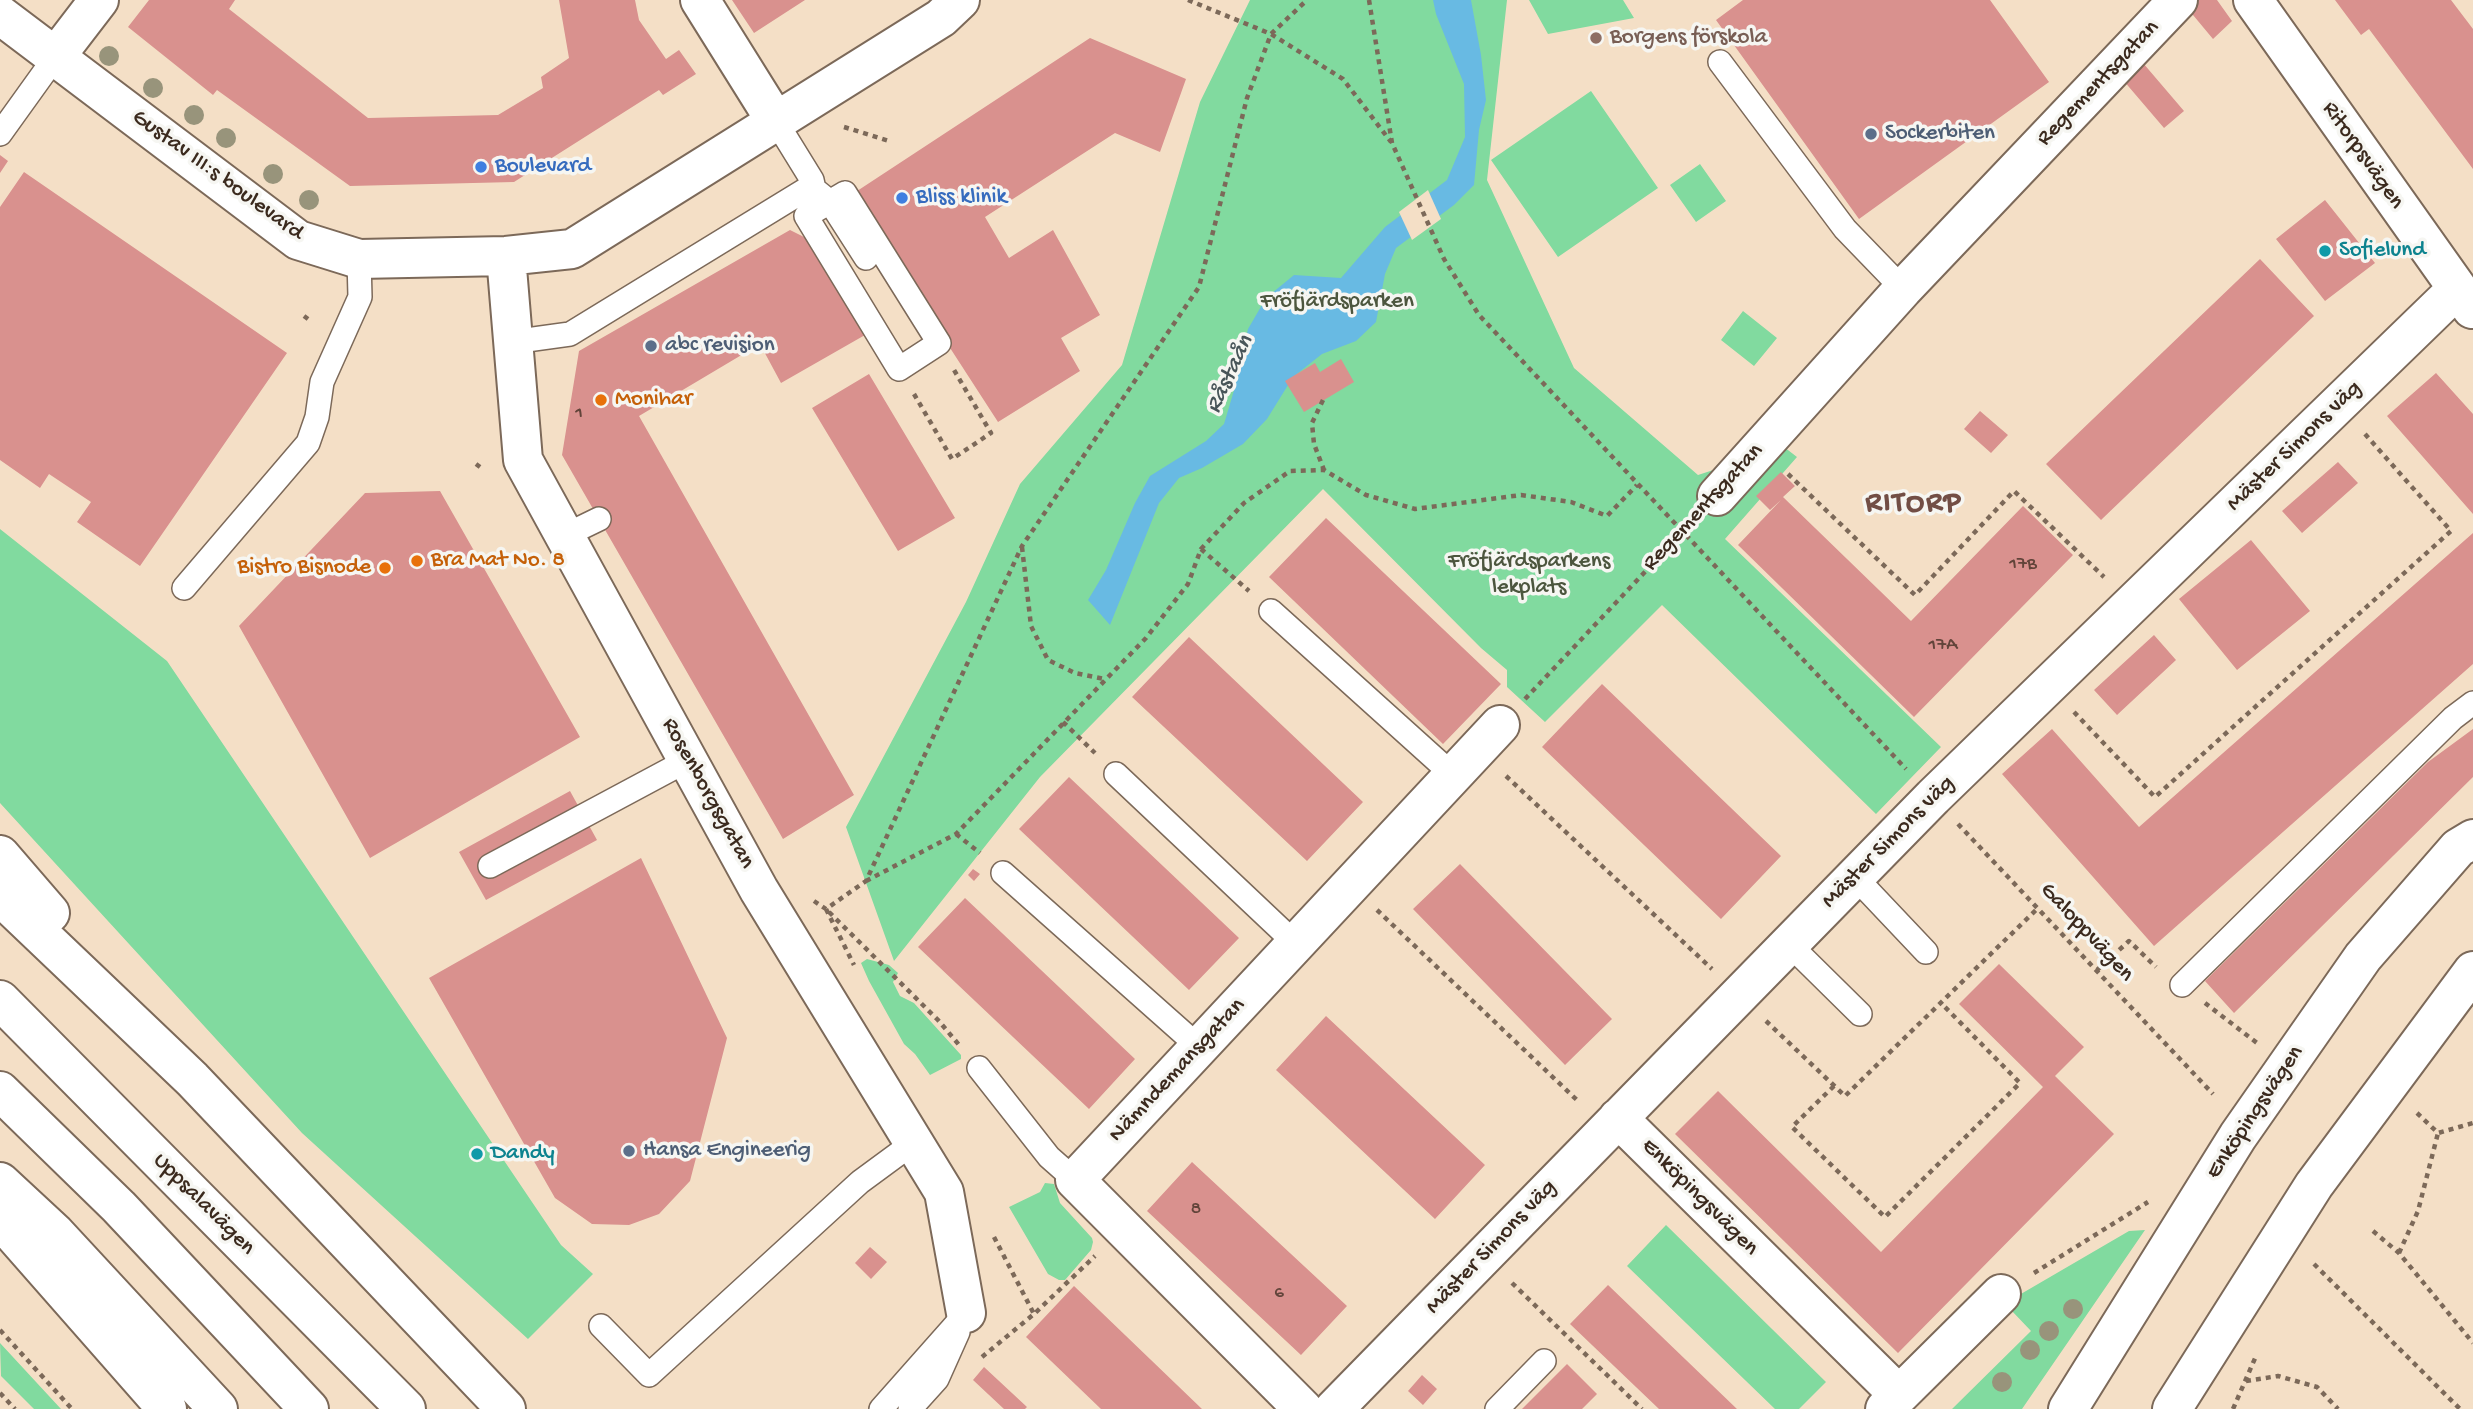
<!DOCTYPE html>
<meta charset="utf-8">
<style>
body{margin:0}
canvas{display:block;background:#f4dfc6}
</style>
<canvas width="2473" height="1409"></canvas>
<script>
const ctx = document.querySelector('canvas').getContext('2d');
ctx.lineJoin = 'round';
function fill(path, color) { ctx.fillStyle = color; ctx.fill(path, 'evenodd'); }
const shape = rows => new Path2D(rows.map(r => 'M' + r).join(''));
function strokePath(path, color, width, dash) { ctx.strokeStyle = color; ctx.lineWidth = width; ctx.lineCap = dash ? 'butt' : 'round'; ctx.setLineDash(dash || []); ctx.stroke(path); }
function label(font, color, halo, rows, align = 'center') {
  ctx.font = font + ' "Gochi Hand",sans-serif'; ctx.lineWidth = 7; ctx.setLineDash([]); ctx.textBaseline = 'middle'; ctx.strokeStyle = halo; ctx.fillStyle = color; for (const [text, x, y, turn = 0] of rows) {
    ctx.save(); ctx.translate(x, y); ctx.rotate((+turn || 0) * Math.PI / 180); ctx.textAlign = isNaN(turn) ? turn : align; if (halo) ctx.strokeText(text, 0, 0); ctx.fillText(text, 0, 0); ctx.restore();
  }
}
const green = shape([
 [1250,0,1507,0,1487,180,1574,368,1698,475,1784,447,1797,457,1725,539,1941,747,1876,814,1662,605,1545,722,1507,687,1507,670,1481,648,1323,489,1040,777,894,961,846,827,966,602,1020,484,1122,365,1200,102],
 [1529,0,1623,0,1634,18,1548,34],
 [1591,91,1658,188,1558,257,1491,160],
 [1700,164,1726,201,1696,222,1670,185],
 [1743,311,1777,338,1754,366,1721,340],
 [0,529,167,661,561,1245,593,1274,528,1339,302,1133,0,803],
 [867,959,889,965,898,973,893,982,900,996,914,1003,961,1055,961,1059,930,1075,915,1054,904,1044,869,981,861,963],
 [1045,1183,1054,1184,1060,1203,1092,1238,1093,1242,1091,1250,1065,1280,1059,1280,1048,1274,1009,1207,1040,1192],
 [1666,1225,1826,1382,1799,1409,1775,1409,1627,1266],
 [2145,1230,2022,1409,1952,1409,2031,1331,2011,1310,2014,1298,2129,1231],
 [0,1343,61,1409,34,1409,1,1376]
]);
const water = shape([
 [1433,0,1471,0,1481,55,1486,100,1479,130,1474,185,1454,205,1396,248,1385,274,1376,322,1356,341,1322,354,1293,377,1267,419,1243,444,1202,468,1179,478,1159,503,1110,625,1088,600,1106,570,1135,503,1150,476,1206,441,1224,424,1235,387,1248,329,1266,298,1294,275,1341,278,1385,227,1447,180,1465,137,1464,84,1436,14]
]);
const pier = shape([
 [1428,190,1441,219,1412,240,1399,212]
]);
const building = shape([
 [149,0,235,0,229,9,368,118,498,115,543,88,541,77,569,58,559,0,635,0,639,20,666,59,679,50,696,74,663,95,659,90,514,182,350,186,217,90,213,95,128,27],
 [732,0,805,0,754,33],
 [1743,0,1990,0,2049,82,1859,219,1716,20],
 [2196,0,2217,0,2232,21,2213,39,2188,9],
 [2335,0,2451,0,2473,29,2473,169,2369,29,2361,35],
 [1090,38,1186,79,1160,152,1115,133,985,217,1009,258,1053,230,1100,315,1061,338,1080,371,998,422,851,195],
 [2143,63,2184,111,2164,128,2123,80],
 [0,155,8,161,0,173],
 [24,172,287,353,140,566,77,522,91,502,49,474,40,488,0,460,0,207],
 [2325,200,2375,263,2325,301,2276,239],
 [790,230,812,241,872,331,781,383,760,344,639,416,854,795,783,839,562,455,579,351],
 [2260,259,2314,316,2101,520,2046,464],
 [1341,359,1354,382,1304,412,1285,381,1315,363,1320,372],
 [2436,373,2473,414,2473,514,2387,416],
 [869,374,955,518,898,551,812,408],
 [1980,411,2008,435,1991,453,1964,429],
 [2338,462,2358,483,2302,533,2282,511],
 [1781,472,1795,486,1783,497,1911,621,2023,506,2073,555,1914,717,1738,545,1781,500,1770,510,1756,496],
 [440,491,580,737,370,858,239,626,365,493],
 [1326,518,1501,684,1443,744,1269,577],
 [2473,533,2473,664,2154,946,2002,774,2052,729,2139,827],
 [2251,540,2310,611,2237,670,2179,599],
 [2154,635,2176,660,2117,715,2094,690],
 [1189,637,1363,802,1307,861,1132,697],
 [1602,684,1781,856,1721,919,1542,747],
 [2473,729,2473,777,2234,1013,2205,981,2428,762],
 [1069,777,1239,938,1189,990,1019,829],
 [570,791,597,840,486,900,459,852],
 [641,858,727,1038,690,1181,659,1214,629,1225,592,1224,555,1198,429,978],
 [1460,864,1612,1019,1565,1065,1413,909],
 [973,869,980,874,974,881,968,875],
 [965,898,1135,1059,1089,1109,918,947],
 [1999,964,2084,1047,2055,1076,2114,1134,1898,1353,1675,1134,1718,1091,1881,1252,2043,1087,1959,1004],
 [1326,1016,1485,1165,1435,1219,1276,1070],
 [1192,1162,1347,1306,1301,1355,1147,1211],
 [870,1247,887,1262,871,1279,855,1263],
 [1608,1285,1737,1409,1659,1409,1570,1324],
 [1074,1286,1202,1409,1101,1409,1026,1337],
 [1567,1364,1597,1394,1582,1409,1522,1409],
 [984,1367,1027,1407,1025,1409,1004,1409,973,1380],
 [1422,1375,1437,1389,1423,1405,1408,1391]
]);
const path = shape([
 [1188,0,1271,34,1343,79,1391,142],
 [1369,0,1392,143,1444,259,1479,315,1906,769],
 [844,127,889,141],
 [304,316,312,322],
 [914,394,952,459,991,433,954,370],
 [1323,400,1312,423,1314,444,1324,470],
 [476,464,484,470],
 [1788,474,1915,595,2014,491,2104,577],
 [1022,547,1031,626,1048,660,1075,673,1104,679],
 [1201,549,1249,591],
 [1525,699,1692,522],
 [2074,712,2155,797,2451,531,2365,434],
 [1063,722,1095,753],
 [1506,776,1712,969],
 [1958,824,2213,1094],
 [956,834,980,853],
 [866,881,956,834,1146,638,1188,584,1201,549,1244,503,1290,471,1324,470,1366,495,1415,509,1521,495,1571,502,1607,516,1637,485],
 [814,901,826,909,866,881,1022,546,1199,287,1247,98,1271,34,1307,0],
 [826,909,854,965],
 [1377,910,1579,1102],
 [829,912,938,1020,960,1046],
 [2097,970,2129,941,2156,967],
 [2205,1003,2257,1043],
 [1766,1021,1845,1096,2038,908],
 [1834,1086,1792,1127,1885,1217,2020,1083,1941,1003],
 [2417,1113,2438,1133,2473,1123],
 [2373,1231,2399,1253,2473,1343],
 [994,1237,1034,1314],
 [2399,1253,2418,1211,2438,1133],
 [2314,1264,2460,1409],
 [2034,1273,2148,1202],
 [1512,1283,1642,1409],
 [0,1330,72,1409],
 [982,1357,1034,1314,1095,1256],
 [2246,1381,2278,1376,2317,1387,2338,1409],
 [0,1393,15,1409],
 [2233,1409,2256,1356]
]);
const service = shape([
 [1720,62,1845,229,1903,289],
 [775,120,812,180,814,189,830,202,866,258],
 [0,134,56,56],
 [845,193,939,343,899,369,806,216,845,193],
 [512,342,570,334,810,187,812,180],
 [564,536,599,519],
 [184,588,308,443,317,417,322,382,360,297,359,259],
 [1271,611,1453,775],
 [1116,774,1296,944],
 [490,866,688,760],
 [1003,873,1199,1047],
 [1855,877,1926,952],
 [1789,944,1860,1014],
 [2182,985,2453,718,2473,703],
 [979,1068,1049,1157,1075,1180],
 [601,1326,649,1375,860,1182,913,1143],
 [881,1409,966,1313],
 [910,1409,937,1379,958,1332],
 [1497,1409,1544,1361]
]);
const minor = shape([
 [700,0,775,120],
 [2253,0,2472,309],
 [0,15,298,240,359,259,506,256,572,249,941,18,960,0],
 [56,56,99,0],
 [506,256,523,460,759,890,944,1192,966,1313],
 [1717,496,1903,289,2178,0],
 [1618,1118,1899,1395],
 [1303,1409,1075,1180,1500,725],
 [1334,1409,1933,797,2457,289],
 [1885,1409,2001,1294]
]);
const secondary = shape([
 [2068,1409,2238,1136,2363,957,2458,848,2473,839],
 [2172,1409,2314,1185,2473,971]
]);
const motorway = shape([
 [0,855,50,913],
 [0,896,192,1079,506,1409],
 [0,1000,406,1409],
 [0,1091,119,1207,309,1409],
 [0,1182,55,1233,218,1409],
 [0,1219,167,1409]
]);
const trees = [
 [109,56],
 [153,88],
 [194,115],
 [226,138],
 [273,174],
 [309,200],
 [2073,1309],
 [2049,1331],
 [2030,1350],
 [2002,1382]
];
const markers = [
 [1596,38,7,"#8d6e63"],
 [1871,134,7,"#5c6f8a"],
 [481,167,7,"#3f7fe0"],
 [902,198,7,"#3f7fe0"],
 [2325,251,7,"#0f9aa8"],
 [651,346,7,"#5c6f8a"],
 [601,400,7,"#e8710a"],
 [417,561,7,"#e8710a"],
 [385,568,7,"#e8710a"],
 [629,1151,7,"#5c6f8a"],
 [477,1154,7,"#0f9aa8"]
];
const numberNames = [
 ["1",579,414],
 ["17B",2023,565],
 ["17A",1943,646],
 ["8",1196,1210],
 ["6",1279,1294]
];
const educationNames = [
 ["Borgens förskola",1610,38]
];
const streetNames = [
 ["Regementsgatan",2099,84,-46],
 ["Ritorpsvägen",2362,156,55],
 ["Gustav III:s boulevard",217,176,36],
 ["Mäster Simons väg",2295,447,-44],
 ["Regementsgatan",1704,508,-47],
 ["Rosenborgsgatan",707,794,61],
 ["Mäster Simons väg",1889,843,-45],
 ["Galoppvägen",2086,933,47],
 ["Nämndemansgatan",1178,1071,-47],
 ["Enköpingsvägen",2256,1113,-56],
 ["Enköpingsvägen",1699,1198,45],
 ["Uppsalavägen",203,1205,45],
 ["Mäster Simons väg",1492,1248,-46]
];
const serviceNames = [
 ["Sockerbiten",1885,134],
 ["abc revision",665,346],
 ["Hansa Engineerig",643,1151]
];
const shopNames = [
 ["Boulevard",495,167],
 ["Bliss klinik",916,198]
];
const cultureNames = [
 ["Sofielund",2339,251],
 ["Dandy",491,1154]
];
const parkNames = [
 ["Fröfjärdsparken",1337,302],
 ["Fröfjärdsparkens",1529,562],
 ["lekplats",1529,588]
];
const foodNames = [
 ["Monihar",615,400],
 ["Bra Mat No. 8",431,561],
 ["Bistro Bisnode",371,568,"right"]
];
const waterNames = [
 ["Råstaån",1231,375,-65]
];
const districtNames = [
 ["RITORP",1914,505]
];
fill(green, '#81da9f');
fill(water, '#68bae3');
fill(pier, '#f4dfc6');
fill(building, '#d9918e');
strokePath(service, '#7c6959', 26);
strokePath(minor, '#7c6959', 42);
strokePath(secondary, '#7c6959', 42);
strokePath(motorway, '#7c6959', 42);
strokePath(path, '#7c6959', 4.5, [5, 5]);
strokePath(service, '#fff', 23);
strokePath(minor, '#fff', 38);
strokePath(secondary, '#fff', 38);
strokePath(motorway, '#fff', 38);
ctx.fillStyle = '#98947b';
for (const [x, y] of trees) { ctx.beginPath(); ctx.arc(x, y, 10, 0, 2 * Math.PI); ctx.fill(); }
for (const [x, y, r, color] of markers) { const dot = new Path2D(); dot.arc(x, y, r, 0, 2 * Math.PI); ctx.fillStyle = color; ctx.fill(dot); strokePath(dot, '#f6f6f2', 2.5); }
label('19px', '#62443a', null, numberNames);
label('23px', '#785e54', '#f6f6f2', educationNames, 'left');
label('23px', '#3b2a1e', '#f6f6f2', streetNames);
label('23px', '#4e5e75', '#f6f6f2', serviceNames, 'left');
label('23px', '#366cbe', '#f6f6f2', shopNames, 'left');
label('23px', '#0d838f', '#f6f6f2', cultureNames, 'left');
label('23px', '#4c563e', '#f6f6f2', parkNames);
label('23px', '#c56008', '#f6f6f2', foodNames, 'left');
label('italic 24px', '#485559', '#f6f6f2', waterNames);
ctx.letterSpacing = '2px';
label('bold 30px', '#724e45', '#f6f6f2', districtNames);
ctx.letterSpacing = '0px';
</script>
